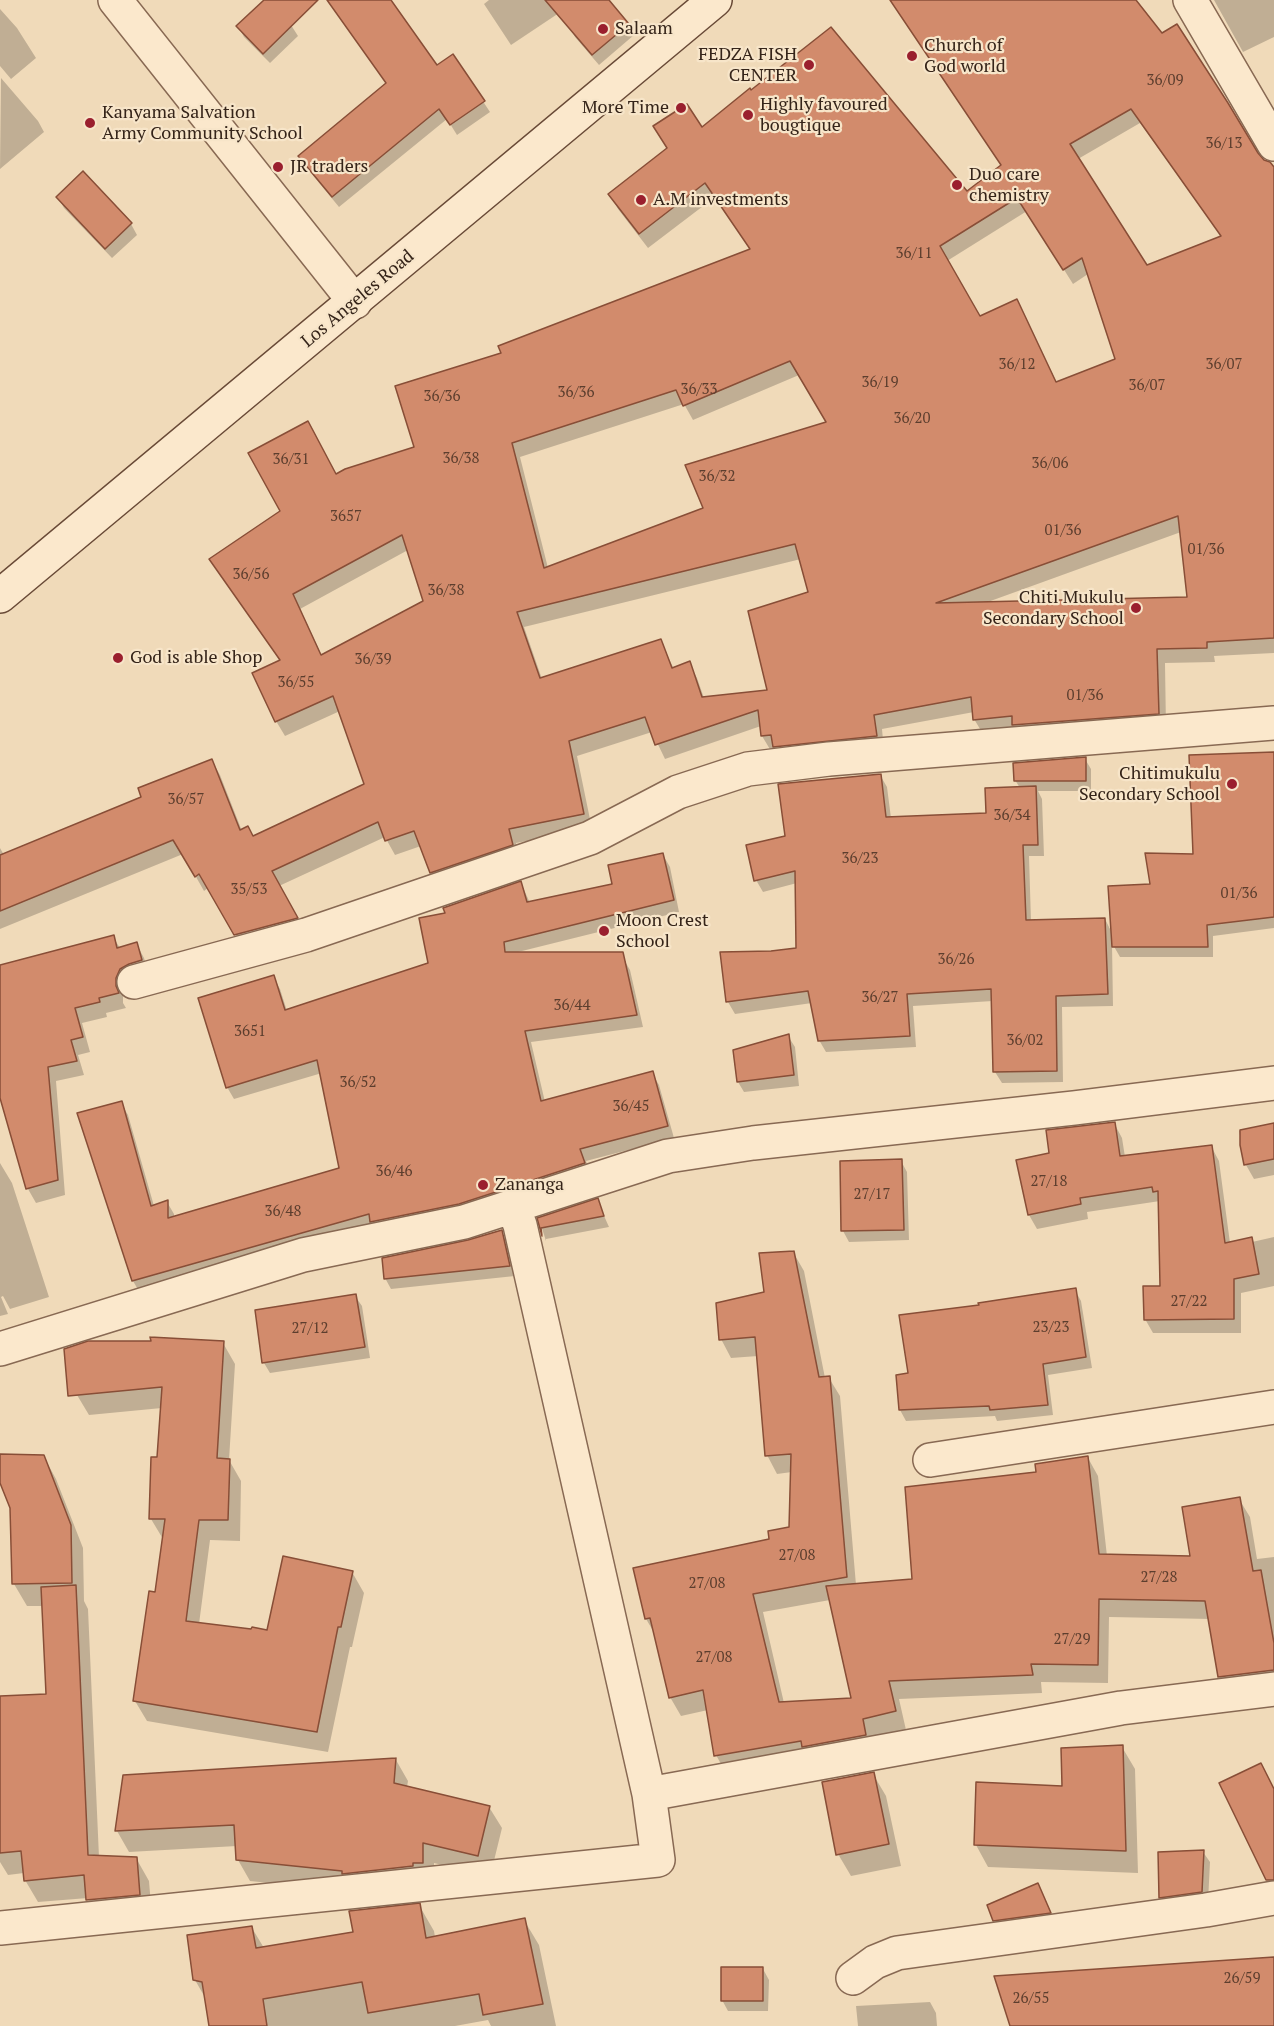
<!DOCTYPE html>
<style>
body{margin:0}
canvas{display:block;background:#f0dab9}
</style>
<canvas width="1274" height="2026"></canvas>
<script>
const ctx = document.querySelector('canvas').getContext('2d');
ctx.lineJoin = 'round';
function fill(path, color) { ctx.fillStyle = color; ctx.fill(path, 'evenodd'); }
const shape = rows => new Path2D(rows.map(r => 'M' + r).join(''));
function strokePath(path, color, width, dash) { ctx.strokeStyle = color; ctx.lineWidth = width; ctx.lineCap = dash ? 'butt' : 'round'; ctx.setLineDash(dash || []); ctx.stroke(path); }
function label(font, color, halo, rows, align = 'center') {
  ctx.font = font + ' "PT Serif",serif'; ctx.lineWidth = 4.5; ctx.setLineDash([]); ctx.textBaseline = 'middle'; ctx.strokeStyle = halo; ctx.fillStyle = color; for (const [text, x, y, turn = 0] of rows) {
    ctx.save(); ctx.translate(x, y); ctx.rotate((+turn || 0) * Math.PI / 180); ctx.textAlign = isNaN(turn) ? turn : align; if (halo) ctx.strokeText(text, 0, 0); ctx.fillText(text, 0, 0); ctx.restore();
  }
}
const shadow = shape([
 [266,0,291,25,298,36,270,63,244,37,238,26],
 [328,0,389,0,436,67,453,56,490,112,457,135,447,119,339,207,306,167,300,157,387,84],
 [489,0,572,0,574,3,511,45,484,4],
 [601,0,607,0,628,25,634,35,599,65,575,37,569,26],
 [890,0,1134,0,1257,154,1271,165,1274,171,1274,653,1214,656,1215,662,1165,663,1166,728,983,734,974,719,974,712,882,729,884,751,771,751,762,736,761,726,665,759,652,732,577,756,592,829,516,843,520,859,440,887,431,872,421,846,395,855,385,837,279,886,305,933,244,949,208,888,204,891,183,854,0,929,0,848,4,855,143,797,212,761,220,775,242,831,253,838,366,784,340,711,285,736,276,721,281,662,220,574,336,476,416,448,503,354,751,251,715,197,648,248,618,209,610,194,702,129,966,193,1002,166],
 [1140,123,1222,237,1147,266,1078,159],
 [1027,211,1073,284,1088,274,1117,360,1057,383,1017,301,980,318,947,261],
 [799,375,828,423,705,508,548,568,520,457,684,404,693,420],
 [1181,532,1189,599,985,603],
 [408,550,425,602,322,656,300,609],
 [801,559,810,593,768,691,704,698,697,678,689,663,674,669,660,641,542,679,524,627],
 [1214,0,1274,0,1274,37,1243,52],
 [0,9,17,28,36,58,11,79,0,66],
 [1,78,38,121,44,132,0,169],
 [83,174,131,224,137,235,112,258,64,208,58,197],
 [1274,754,1274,928,1213,936,1213,957,1120,957,1112,943,1113,1006,1062,1007,1063,1082,1002,1083,995,1072,993,1001,913,1006,916,1047,826,1052,819,1040,812,1003,735,1014,728,1002,722,956,798,949,797,883,763,892,756,880,787,837,880,775,887,787,891,818,987,814,1020,788,1015,780,1085,759,1091,769,1091,791,1038,791,1042,799,1044,856,1029,856,1031,921,1105,919,1112,933,1152,885,1194,856],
 [663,855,670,867,679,912,510,954,623,958,630,970,643,1027,531,1042,545,1102,652,1073,659,1085,674,1138,586,1161,591,1175,140,1293,133,1281,79,1114,121,1103,128,1115,154,1206,167,1202,174,1214,174,1218,341,1169,322,1073,234,1099,227,1087,273,977,280,989,287,1011,430,964,447,914,521,883,530,903,614,885],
 [113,937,120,948,136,943,144,958,149,975,123,993,123,1003,126,1008,106,1013,107,1017,82,1023,90,1052,78,1055,84,1075,56,1081,65,1195,36,1203,28,1189,0,1093,0,966],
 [788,1036,795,1047,799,1086,744,1092,738,1082],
 [1114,1123,1122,1138,1125,1157,1211,1146,1219,1161,1230,1243,1252,1242,1274,1237,1274,1286,1241,1293,1241,1333,1153,1333,1145,1319,1162,1287,1160,1201,1087,1212,1088,1219,1037,1229,1029,1215,1018,1161,1051,1155],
 [1274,1124,1274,1175,1254,1179,1246,1165,1239,1131],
 [901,1161,907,1172,909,1240,849,1242,843,1231,841,1162],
 [0,1163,12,1183,49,1297,10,1309,3,1296,1,1297,8,1314,0,1316],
 [597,1200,609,1227,546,1239,546,1241,539,1219],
 [501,1231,507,1242,515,1276,391,1289,385,1278,468,1242],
 [793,1252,804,1271,825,1378,829,1378,840,1396,856,1585,913,1580,1038,1474,1088,1458,1098,1476,1107,1556,1192,1557,1239,1499,1250,1517,1257,1559,1274,1557,1274,1689,1230,1695,1219,1677,1210,1619,1109,1617,1108,1683,1041,1682,1042,1693,899,1699,906,1730,726,1773,716,1755,708,1710,681,1716,670,1697,655,1634,646,1619,635,1569,771,1540,791,1528,792,1472,777,1474,767,1455,758,1356,731,1358,721,1339,766,1294],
 [830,1600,853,1699,784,1703,763,1612],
 [1075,1290,1081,1301,1092,1368,1048,1375,1053,1415,997,1421,995,1416,906,1421,900,1410,897,1376,909,1374,980,1306],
 [355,1296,362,1306,370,1358,270,1373,264,1363],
 [223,1343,235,1364,229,1460,241,1481,240,1541,210,1540,199,1624,268,1632,352,1572,364,1593,352,1647,350,1647,328,1752,147,1721,135,1701,156,1594,163,1539,151,1519,159,1459,162,1408,89,1415,77,1395],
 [0,1456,44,1457,56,1479,83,1548,84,1601,88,1609,99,1857,136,1858,149,1881,152,1917,101,1922,88,1898,38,1902,25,1880,24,1873,8,1875,0,1862,0,1697,47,1695,43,1606,27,1606,14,1584,11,1508,0,1479],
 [1122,1747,1135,1769,1138,1873,988,1867,976,1845],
 [396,1760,408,1781,407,1787,489,1807,502,1828,490,1877,434,1863,434,1884,355,1892,250,1881,238,1860,237,1846,129,1852,117,1831,124,1776],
 [873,1774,886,1796,901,1866,851,1876,838,1854],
 [1203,1852,1210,1862,1208,1902,1167,1908,1161,1897],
 [1038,1885,1056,1923,1001,1931,995,1920],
 [419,1905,434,1931,435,1937,524,1920,539,1945,556,2026,491,2026,488,2020,455,2026,210,2026,207,2001,195,1980,252,1928,264,1948,355,1934],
 [763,1969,769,1980,768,2011,728,2011,722,2000],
 [930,2002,936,2013,937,2026,858,2026,856,2006]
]);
const building = shape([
 [264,0,318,0,263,54,236,26,264,0],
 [327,0,391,0,437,65,453,54,485,101,450,125,439,109,332,197,298,156,386,83,327,0],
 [545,0,609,0,629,24,592,55,545,0],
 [890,0,1136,0,1162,33,1177,24,1228,103,1258,153,1264,160,1270,162,1274,167,1274,638,1207,642,1207,648,1157,649,1159,714,1012,725,1012,716,973,720,971,697,874,715,877,736,773,747,771,735,761,736,758,710,655,745,645,717,569,741,584,814,509,829,513,845,430,873,414,831,385,841,378,822,272,871,298,918,234,935,199,874,195,877,173,840,0,911,0,855,141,797,138,788,212,759,240,830,248,826,253,836,364,784,333,696,275,722,252,673,280,660,209,559,280,511,248,453,308,421,336,474,345,469,414,447,395,386,501,353,498,346,750,249,705,183,639,234,608,194,667,148,653,126,687,104,702,127,750,88,751,90,831,27,967,191,1001,165,890,0],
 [1131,109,1221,236,1147,265,1070,144,1131,109],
 [1017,198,1063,270,1082,258,1115,359,1056,382,1017,299,980,316,940,246,1017,198],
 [790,361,826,422,685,465,703,508,544,568,512,443,676,390,683,406,790,361],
 [1178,516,1187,597,936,603,1178,516],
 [402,535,423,601,321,655,293,594,402,535],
 [795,544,808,592,748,611,767,690,702,697,690,661,672,668,661,639,540,678,517,612,795,544],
 [83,171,132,223,105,249,56,197,83,171],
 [1274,752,1274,917,1207,925,1208,947,1112,947,1108,886,1150,884,1145,853,1193,854,1189,755,1274,752],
 [1086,757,1086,781,1014,781,1013,763,1086,757],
 [881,774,886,817,986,813,985,788,1036,786,1038,845,1023,845,1026,920,1105,918,1108,994,1056,996,1057,1071,993,1072,991,989,907,994,910,1036,818,1041,808,991,726,1002,720,952,771,951,796,948,795,871,754,881,746,845,785,836,778,784,881,774],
 [663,853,674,900,504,942,505,952,623,952,637,1015,525,1031,541,1101,653,1071,668,1126,580,1149,585,1163,459,1204,370,1222,369,1214,132,1281,77,1113,122,1101,151,1206,168,1200,168,1218,339,1168,317,1060,226,1088,198,998,274,975,285,1010,428,963,419,918,445,913,443,908,521,881,527,902,612,884,608,865,663,853],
 [114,935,117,948,137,942,142,960,129,964,120,969,116,978,116,986,119,993,99,998,100,1002,75,1008,83,1037,71,1040,77,1061,48,1067,58,1180,26,1189,0,1098,0,965,114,935],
 [789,1034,794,1075,737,1082,733,1050,789,1034],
 [1115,1122,1120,1156,1212,1145,1225,1243,1252,1237,1259,1274,1234,1279,1234,1319,1144,1320,1143,1286,1160,1286,1158,1191,1153,1192,1152,1187,1080,1198,1081,1204,1028,1215,1016,1160,1049,1153,1046,1130,1115,1122],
 [1274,1123,1274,1159,1244,1165,1240,1145,1240,1130,1274,1123],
 [902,1159,904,1230,841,1231,840,1161,902,1159],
 [598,1198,604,1216,541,1228,542,1236,537,1218,598,1198],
 [502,1230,510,1266,384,1279,382,1258,468,1240,502,1230],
 [794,1251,819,1377,830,1376,847,1577,753,1594,779,1702,851,1698,826,1586,912,1579,905,1487,1036,1472,1035,1464,1088,1456,1099,1554,1190,1556,1182,1507,1240,1497,1253,1571,1261,1570,1274,1643,1274,1670,1218,1677,1205,1601,1099,1599,1098,1665,1031,1664,1033,1675,889,1681,896,1711,863,1719,866,1735,802,1747,801,1741,714,1756,703,1690,669,1698,650,1618,645,1619,633,1568,769,1539,768,1531,789,1527,791,1454,765,1456,755,1337,719,1340,716,1303,764,1292,759,1253,794,1251],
 [1076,1288,1086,1357,1043,1364,1048,1405,990,1410,989,1406,899,1410,896,1375,908,1373,899,1315,979,1305,978,1303,1076,1288],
 [356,1294,365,1347,262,1363,255,1310,356,1294],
 [150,1337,224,1341,217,1458,230,1459,228,1520,199,1520,186,1621,251,1629,252,1627,267,1630,283,1556,353,1571,341,1627,338,1627,317,1732,133,1701,149,1591,155,1592,165,1519,149,1519,151,1457,157,1457,162,1387,68,1396,64,1349,88,1341,151,1341,150,1337],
 [0,1454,44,1455,71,1525,72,1583,12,1584,10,1508,0,1483,0,1454],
 [76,1585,88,1855,137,1857,140,1895,86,1900,84,1875,24,1881,21,1851,0,1853,0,1696,46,1694,41,1587,76,1585],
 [1123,1745,1126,1851,974,1845,976,1782,1062,1786,1061,1748,1123,1745],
 [396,1758,394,1783,490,1806,478,1856,423,1843,423,1863,413,1863,413,1866,342,1874,342,1871,236,1860,234,1825,115,1831,123,1775,396,1758],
 [1261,1763,1274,1789,1274,1880,1266,1880,1219,1783,1261,1763],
 [874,1772,889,1844,836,1855,822,1782,874,1772],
 [1204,1850,1202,1892,1159,1898,1158,1852,1204,1850],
 [1038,1883,1051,1913,993,1921,987,1905,1038,1883],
 [420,1903,426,1938,525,1918,543,2004,483,2015,479,1994,368,2013,362,1982,263,1999,267,2026,209,2026,202,1982,193,1980,187,1935,252,1926,256,1948,353,1932,349,1911,420,1903],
 [1274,1957,1274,2026,1010,2026,994,1976,1274,1957],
 [721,1967,763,1967,763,2001,721,2001,721,1967]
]);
const street = shape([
 [115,0,355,302],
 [1190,0,1274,144],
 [134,982,306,935,590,838,678,792,748,769,829,759,1274,723],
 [0,1349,303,1255,464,1222,668,1156,753,1143,1074,1108,1274,1083],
 [930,1460,1274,1407],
 [649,1794,1121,1708,1274,1689],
 [0,1928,658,1860,649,1794,520,1225,513,1207],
 [853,1978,875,1962,897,1953,1206,1910,1274,1898]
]);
const secondary = shape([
 [0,596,715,0]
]);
const markers = [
 [603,29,6,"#9a1f2e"],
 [912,56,6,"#9a1f2e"],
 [809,65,6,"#9a1f2e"],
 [681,108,6,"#9a1f2e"],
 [748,115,6,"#9a1f2e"],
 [90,123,6,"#9a1f2e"],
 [278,167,6,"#9a1f2e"],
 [957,185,6,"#9a1f2e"],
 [641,200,6,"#9a1f2e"],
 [1136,608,6,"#9a1f2e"],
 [118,658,6,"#9a1f2e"],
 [1232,784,6,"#9a1f2e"],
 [604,931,6,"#9a1f2e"],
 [483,1185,6,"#9a1f2e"]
];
const numberNames = [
 ["36/09",1165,81],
 ["36/13",1224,144],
 ["36/11",914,254],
 ["36/12",1017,365],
 ["36/07",1224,365],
 ["36/19",880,383],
 ["36/07",1147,386],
 ["36/33",699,390],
 ["36/36",576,393],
 ["36/36",442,397],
 ["36/20",912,419],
 ["36/38",461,459],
 ["36/31",291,460],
 ["36/06",1050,464],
 ["36/32",717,477],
 ["3657",346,517],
 ["01/36",1063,531],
 ["01/36",1206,550],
 ["36/56",251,575],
 ["36/38",446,591],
 ["36/39",373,660],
 ["36/55",296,683],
 ["01/36",1085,696],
 ["36/57",186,800],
 ["36/34",1012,816],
 ["36/23",860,859],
 ["35/53",249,890],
 ["01/36",1239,894],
 ["36/26",956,960],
 ["36/27",880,998],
 ["36/44",572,1006],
 ["3651",250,1032],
 ["36/02",1025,1041],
 ["36/52",358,1083],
 ["36/45",631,1107],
 ["36/46",394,1172],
 ["27/18",1049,1182],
 ["27/17",872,1195],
 ["36/48",283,1212],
 ["27/22",1189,1302],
 ["23/23",1051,1328],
 ["27/12",310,1329],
 ["27/08",797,1556],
 ["27/28",1159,1578],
 ["27/08",707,1584],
 ["27/29",1072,1640],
 ["27/08",714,1658],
 ["26/59",1242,1979],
 ["26/55",1031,1999]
];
const poiNames = [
 ["Salaam",615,29],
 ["Church of",924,46],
 ["God world",924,67],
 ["FEDZA FISH",797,55,"right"],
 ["CENTER",797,76,"right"],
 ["Highly favoured",760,105],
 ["bougtique",760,126],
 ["More Time",669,108,"right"],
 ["Kanyama Salvation",102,113],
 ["Army Community School",102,134],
 ["JR traders",290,167],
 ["Duo care",969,175],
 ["chemistry",969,196],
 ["A.M investments",653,200],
 ["Chiti Mukulu",1124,598,"right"],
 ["Secondary School",1124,619,"right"],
 ["God is able Shop",130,658],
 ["Chitimukulu",1220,774,"right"],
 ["Secondary School",1220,795,"right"],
 ["Moon Crest",616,921],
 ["School",616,942],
 ["Zananga",495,1185]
];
const streetNames = [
 ["Los Angeles Road",358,299,-40]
];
fill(shadow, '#0003');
fill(building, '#d28b6c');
strokePath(building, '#884e37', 1.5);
strokePath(street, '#886953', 36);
strokePath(secondary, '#694a37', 36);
strokePath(street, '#fbe8cc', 33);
strokePath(secondary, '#fbe8cc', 33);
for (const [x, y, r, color] of markers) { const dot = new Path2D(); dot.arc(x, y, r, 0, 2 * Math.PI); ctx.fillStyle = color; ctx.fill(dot); strokePath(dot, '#f7e5c9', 2); }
label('15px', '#5c3e2e', null, numberNames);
label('18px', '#352419', '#f7e5c9', poiNames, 'left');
label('18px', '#352419', '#f7e5c9', streetNames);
</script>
